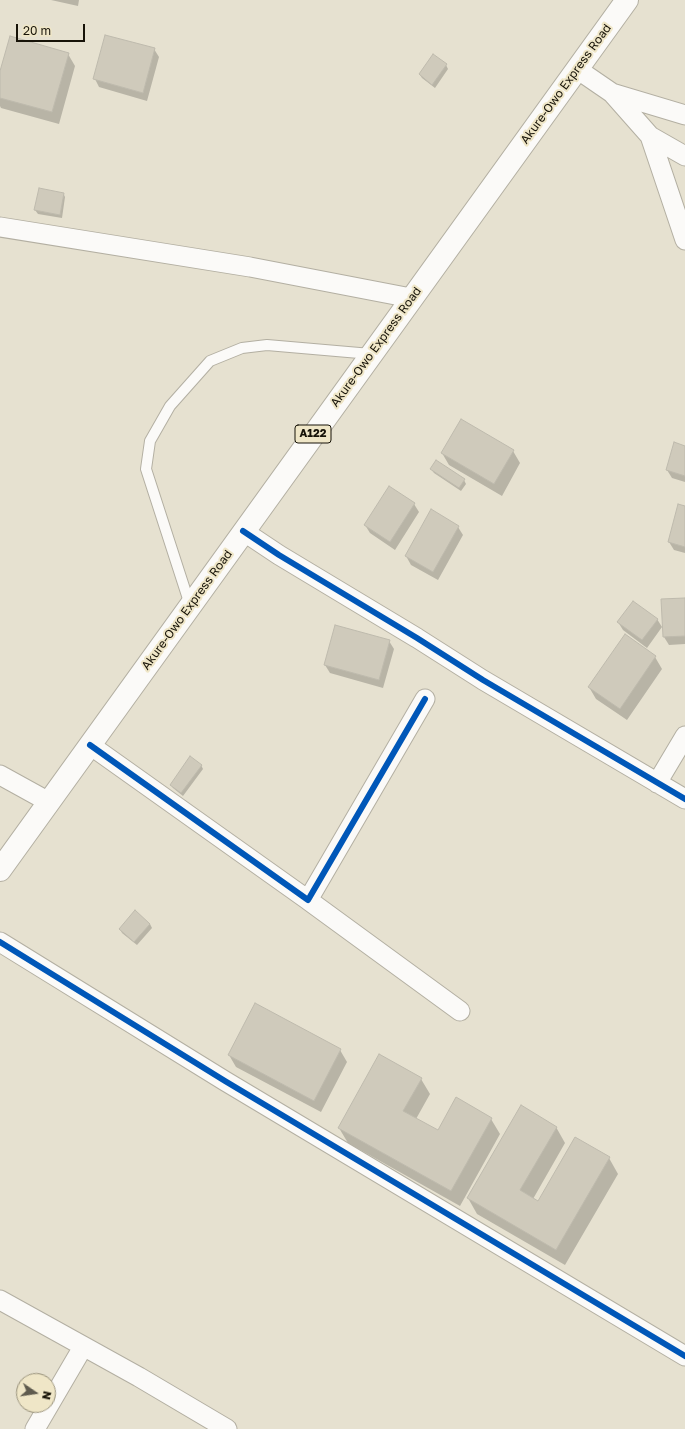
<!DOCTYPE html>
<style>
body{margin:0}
#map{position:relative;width:685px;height:1429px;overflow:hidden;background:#e6e1d0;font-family:"Golos Text",sans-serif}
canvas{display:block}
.north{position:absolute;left:16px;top:1373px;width:40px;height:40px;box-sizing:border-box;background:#efe6c7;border:1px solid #99927b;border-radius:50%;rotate:103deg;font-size:11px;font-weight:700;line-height:16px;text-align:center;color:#171308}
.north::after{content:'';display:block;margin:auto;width:14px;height:18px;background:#5f5b4e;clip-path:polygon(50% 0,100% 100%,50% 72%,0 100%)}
.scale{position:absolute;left:16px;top:24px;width:69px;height:18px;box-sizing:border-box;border:2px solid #171308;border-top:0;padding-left:5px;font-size:12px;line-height:14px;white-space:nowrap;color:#171308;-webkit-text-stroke:3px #efe6c7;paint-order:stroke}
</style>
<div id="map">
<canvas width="685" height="1429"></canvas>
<div class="north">N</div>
<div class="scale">20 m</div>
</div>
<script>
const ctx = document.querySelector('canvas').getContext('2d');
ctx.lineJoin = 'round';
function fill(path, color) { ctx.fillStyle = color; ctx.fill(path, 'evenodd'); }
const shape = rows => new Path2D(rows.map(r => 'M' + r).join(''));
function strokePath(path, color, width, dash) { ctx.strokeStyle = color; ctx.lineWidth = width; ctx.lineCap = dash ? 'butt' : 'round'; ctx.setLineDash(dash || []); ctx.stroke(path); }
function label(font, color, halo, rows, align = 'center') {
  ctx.font = font + ' "Golos Text",sans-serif'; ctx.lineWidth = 4; ctx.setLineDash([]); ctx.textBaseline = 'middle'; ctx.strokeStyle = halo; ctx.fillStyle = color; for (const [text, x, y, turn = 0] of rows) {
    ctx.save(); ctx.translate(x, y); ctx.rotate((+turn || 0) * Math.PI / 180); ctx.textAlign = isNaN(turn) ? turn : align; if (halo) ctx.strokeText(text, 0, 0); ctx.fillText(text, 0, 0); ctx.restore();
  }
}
const shadow = shape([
 [51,0,79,0,78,6],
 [154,49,159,57,147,101,99,87,95,79],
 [68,54,75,66,59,124,1,108,0,106,0,75],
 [446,65,448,69,435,88,422,78,420,75],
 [63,193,65,197,62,218,38,214,35,210],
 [685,447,685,482,672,478,667,470],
 [513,451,520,463,502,496,449,465,442,453],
 [431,469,464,480,466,484,461,491,434,473],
 [389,488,414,504,419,512,395,550,370,533,365,525],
 [685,507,685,553,674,550,669,542],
 [458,527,463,535,438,580,411,565,406,556],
 [685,599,685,644,669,645,664,637],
 [657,619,662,627,647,648,623,630,618,622],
 [389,641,394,649,383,688,330,673,325,665],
 [655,657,662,669,627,720,596,699,589,687],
 [201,765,203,769,183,796,173,788,171,785],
 [150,924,152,928,137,945,122,933,120,929],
 [340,1050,347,1062,321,1112,236,1067,229,1055],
 [421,1079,430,1094,416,1119,438,1132,491,1119,500,1134,460,1206,348,1143,339,1128],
 [556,1127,565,1143,533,1199,538,1202,609,1158,618,1174,565,1265,477,1214,468,1198]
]);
const building = shape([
 [105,35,155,48,143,93,93,79,105,35],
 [10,36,69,53,52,112,0,98,0,71,10,36],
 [433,54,447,64,432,85,419,74,433,54],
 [39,188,64,193,60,215,34,210,39,188],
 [461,419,514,450,494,484,441,453,461,419],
 [674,442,685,446,685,476,666,470,674,442],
 [436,460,465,479,459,488,430,469,436,460],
 [389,486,415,503,390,542,364,525,389,486],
 [678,504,685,506,685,547,668,542,678,504],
 [431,509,459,526,433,572,405,556,431,509],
 [685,598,685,636,663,637,661,599,685,598],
 [633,601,658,619,642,640,617,622,633,601],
 [335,625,390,640,379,680,324,665,335,625],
 [625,634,656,656,620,709,588,687,625,634],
 [190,756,202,765,181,793,170,785,190,756],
 [135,910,150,924,134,942,119,929,135,910],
 [255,1003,341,1049,314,1101,228,1055,255,1003],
 [379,1054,422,1078,403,1111,438,1130,456,1097,492,1118,451,1191,338,1128,379,1054],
 [521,1105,557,1127,520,1190,538,1201,575,1137,610,1157,556,1250,467,1198,521,1105]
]);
const service = shape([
 [190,605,146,469,150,441,170,406,210,361,242,348,267,345,371,354]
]);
const minor = shape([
 [577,69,612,93,685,115],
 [612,93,650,136,685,156],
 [650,136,685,240],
 [0,227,250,267,411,298],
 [243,531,279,555,417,638,483,680,685,799],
 [90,745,308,900,425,699],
 [0,775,49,802],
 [657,783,685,736],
 [308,900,460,1011],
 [0,942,225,1081,685,1356],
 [0,1300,139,1377,227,1429],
 [35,1429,83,1347]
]);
const trunk = shape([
 [0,870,627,0]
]);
const cycleway = shape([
 [243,531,279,555,417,638,483,680,685,799],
 [90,745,308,900,425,699],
 [0,942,225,1081,685,1356]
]);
const shields = [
 [313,434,36]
];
const shieldNames = [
 ["A122",313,434]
];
const streetNames = [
 ["Akure-Owo Express Road",566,84,-54],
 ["Akure-Owo Express Road",376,347,-54],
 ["Akure-Owo Express Road",187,610,-54]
];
fill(shadow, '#0003');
fill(building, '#cfcabb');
strokePath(building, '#bebaad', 1);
strokePath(service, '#b3afa2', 12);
strokePath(minor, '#b3afa2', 21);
strokePath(trunk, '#b3afa2', 24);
strokePath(service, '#fbfaf8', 10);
strokePath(minor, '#fbfaf8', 19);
strokePath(trunk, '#fbfaf8', 22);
strokePath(cycleway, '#0057b8', 6);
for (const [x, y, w] of shields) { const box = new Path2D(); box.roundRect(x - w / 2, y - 9, w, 18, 3); ctx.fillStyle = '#efe6c7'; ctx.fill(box); strokePath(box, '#171308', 1); }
label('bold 11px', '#171308', null, shieldNames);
label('12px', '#171308', '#efe6c7', streetNames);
</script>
